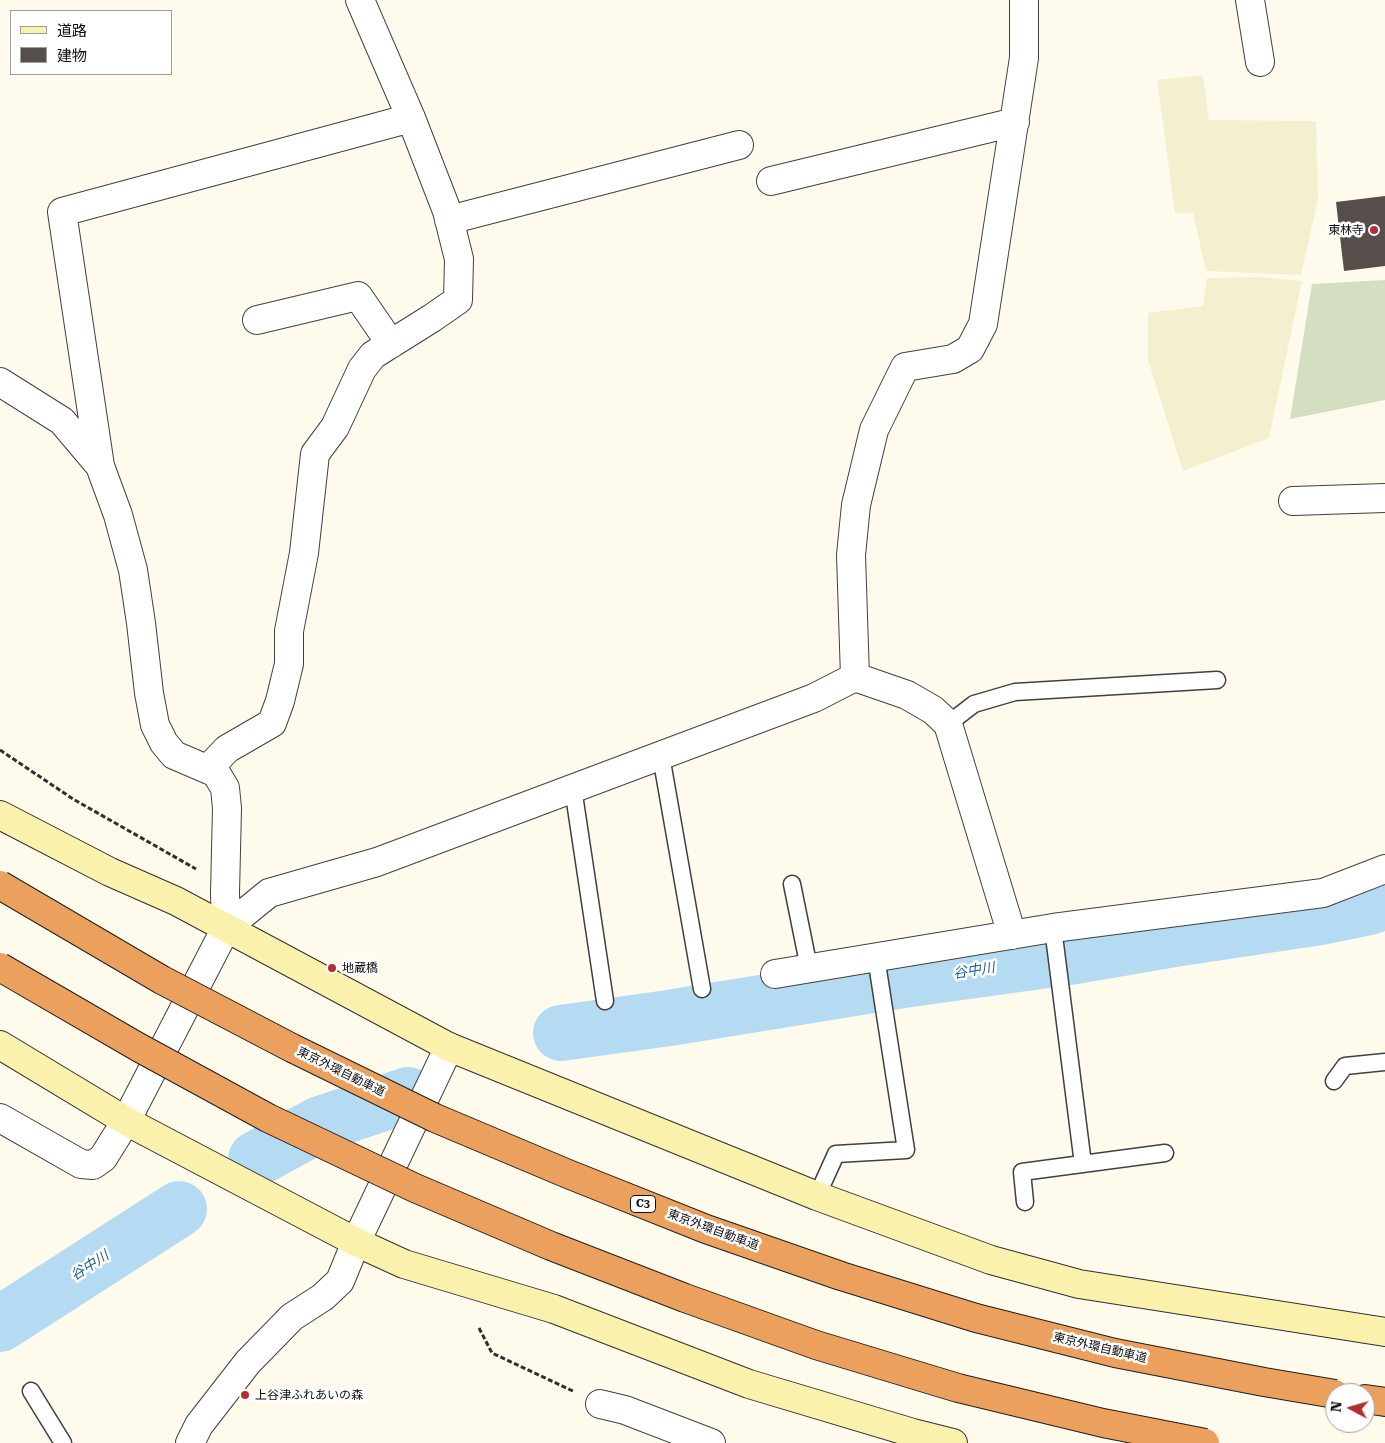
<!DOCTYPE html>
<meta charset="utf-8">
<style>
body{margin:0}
#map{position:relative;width:1385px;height:1443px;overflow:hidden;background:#fefbed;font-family:"Roboto Serif","Noto Sans JP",serif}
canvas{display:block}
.legend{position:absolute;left:10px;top:10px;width:162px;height:65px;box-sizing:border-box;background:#fff;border:1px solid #9e9e9e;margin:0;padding:6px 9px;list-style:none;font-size:15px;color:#0d0d0d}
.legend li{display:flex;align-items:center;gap:10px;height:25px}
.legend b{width:25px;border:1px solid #9e9e9e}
.north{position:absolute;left:1325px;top:1383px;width:50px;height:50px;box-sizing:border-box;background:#fff;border:1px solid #9e9e9e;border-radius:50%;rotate:276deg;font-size:14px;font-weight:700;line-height:20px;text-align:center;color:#0d0d0d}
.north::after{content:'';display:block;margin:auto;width:18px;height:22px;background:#b42d32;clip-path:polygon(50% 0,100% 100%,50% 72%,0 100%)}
</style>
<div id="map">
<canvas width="1385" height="1443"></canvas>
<ul class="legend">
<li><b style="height:6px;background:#faf2ac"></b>道路</li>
<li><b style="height:14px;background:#554e4a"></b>建物</li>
</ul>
<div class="north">N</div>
</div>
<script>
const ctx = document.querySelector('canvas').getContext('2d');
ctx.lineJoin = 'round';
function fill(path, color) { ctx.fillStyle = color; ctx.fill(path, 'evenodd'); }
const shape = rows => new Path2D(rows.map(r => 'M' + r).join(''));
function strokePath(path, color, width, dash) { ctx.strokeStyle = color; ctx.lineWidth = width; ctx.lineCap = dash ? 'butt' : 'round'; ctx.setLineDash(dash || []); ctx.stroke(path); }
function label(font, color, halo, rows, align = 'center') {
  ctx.font = font + ' "Roboto Serif","Noto Sans JP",serif'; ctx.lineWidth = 5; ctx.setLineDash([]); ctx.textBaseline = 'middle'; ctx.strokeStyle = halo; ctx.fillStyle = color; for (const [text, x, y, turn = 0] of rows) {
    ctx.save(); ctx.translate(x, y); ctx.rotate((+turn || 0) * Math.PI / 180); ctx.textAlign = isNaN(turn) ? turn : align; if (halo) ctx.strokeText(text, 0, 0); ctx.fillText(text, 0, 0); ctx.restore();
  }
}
const farmland = shape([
 [1203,75,1209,120,1316,121,1318,199,1301,275,1206,271,1193,213,1175,213,1157,80],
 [1261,277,1302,281,1269,438,1183,471,1148,360,1148,313,1203,306,1207,278]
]);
const cemetery = shape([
 [1385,280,1385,400,1290,419,1312,284]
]);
const river = shape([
 [561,1033,669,1018,903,980,1076,956,1175,939,1320,917,1369,907,1385,901],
 [256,1159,320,1124,408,1095],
 [0,1324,179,1209]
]);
const building = shape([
 [1385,196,1385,266,1344,271,1336,202]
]);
const path = shape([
 [0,750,73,799,196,869],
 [479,1328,492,1353,575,1392]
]);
const lane = shape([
 [948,724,974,704,1015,692,1217,680],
 [661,756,702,989],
 [573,788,605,1001],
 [792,884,809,968],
 [1053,928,1083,1164],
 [1334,1081,1345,1066,1385,1062],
 [817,1196,836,1154,906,1150,876,957],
 [1025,1202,1022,1172,1165,1153],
 [31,1391,63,1443]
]);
const street = shape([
 [1250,0,1260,62],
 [771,181,1015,122],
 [449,220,739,145],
 [257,320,358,296,391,344],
 [0,382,62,421,100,466],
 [1293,501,1385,498],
 [208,769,227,749,272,723,280,701,289,664,289,631,304,553,315,454,335,427,362,369,373,355,432,318,458,300,459,259,447,211,411,118,360,0],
 [226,928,225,893,227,808,225,788,216,773,174,755,164,743,155,725,149,693,141,623,133,570,118,515,100,466,62,212,411,118],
 [1012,935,948,724,933,710,907,695,855,677,851,555,856,505,874,430,905,367,953,359,970,349,983,324,1024,58,1024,0],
 [775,974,1053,928,1323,893,1385,869],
 [0,1118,81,1164,93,1165,103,1158,126,1121,226,928,269,893,377,862,814,698,855,677],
 [600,1404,625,1410,711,1443],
 [190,1443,199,1425,248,1362,292,1317,323,1297,340,1281,356,1242,449,1047]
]);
const secondary = shape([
 [0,815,110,872,176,901,449,1047,817,1196,991,1260,1079,1284,1385,1332],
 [0,1045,126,1121,356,1242,404,1264,554,1309,749,1384,913,1433,953,1443]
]);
const highway = shape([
 [1365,1399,1385,1402]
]);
const highwayBridge = shape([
 [0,885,162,980,292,1048,435,1118,568,1174,706,1229,841,1276,976,1318,1115,1353,1264,1382,1335,1394],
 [0,967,138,1047,268,1118,415,1188,551,1246,685,1298,816,1345,958,1388,1103,1423,1205,1443]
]);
const markers = [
 [1374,230,5,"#b42d32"],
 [332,968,5,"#b42d32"],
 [245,1395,5,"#b42d32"]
];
const shields = [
 [643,1204,25]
];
const shieldNames = [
 ["C3",643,1204]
];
const poiNames = [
 ["東林寺",1364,230,"right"],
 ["地蔵橋",342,968],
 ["上谷津ふれあいの森",255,1395]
];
const streetNames = [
 ["東京外環自動車道",341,1072,26],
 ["東京外環自動車道",713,1230,20],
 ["東京外環自動車道",1100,1348,13]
];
const waterNames = [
 ["谷中川",974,971,-9],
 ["谷中川",90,1266,-33]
];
fill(farmland, '#f2f0cf');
fill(cemetery, '#d4dec0');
strokePath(river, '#b5dbf2', 56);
fill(building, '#554e4a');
strokePath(lane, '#404040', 19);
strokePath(street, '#404040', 30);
strokePath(secondary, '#2f2f2f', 30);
strokePath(highway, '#1e1e1e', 30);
strokePath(path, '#2f2f2f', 3, [5, 2.5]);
strokePath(lane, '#fff', 16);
strokePath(street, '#fff', 28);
strokePath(secondary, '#faf2ac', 28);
strokePath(highway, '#eca05d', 28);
strokePath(highwayBridge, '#1e1e1e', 30, []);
strokePath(highwayBridge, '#eca05d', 28);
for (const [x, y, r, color] of markers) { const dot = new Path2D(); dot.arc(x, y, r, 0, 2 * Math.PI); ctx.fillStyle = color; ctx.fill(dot); strokePath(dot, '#fff', 2); }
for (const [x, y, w] of shields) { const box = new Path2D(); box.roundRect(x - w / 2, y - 8.5, w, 17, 4); ctx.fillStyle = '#fff'; ctx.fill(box); strokePath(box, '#0d0d0d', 1); }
label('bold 11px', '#0d0d0d', null, shieldNames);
label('12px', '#0d0d0d', '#fff', poiNames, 'left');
label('12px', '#0d0d0d', '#fff', streetNames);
label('italic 14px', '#1d6197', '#fff', waterNames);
</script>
